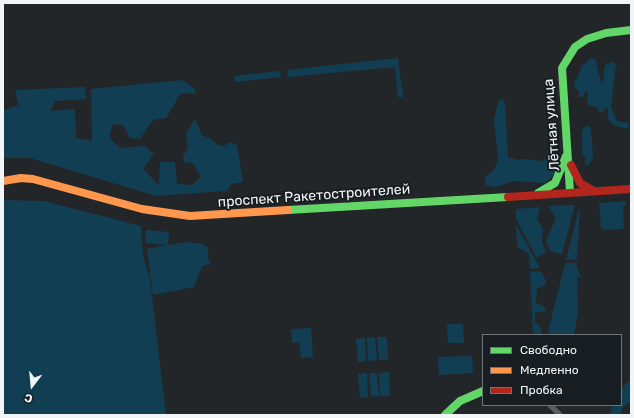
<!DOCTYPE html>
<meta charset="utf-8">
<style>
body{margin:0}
#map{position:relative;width:634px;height:418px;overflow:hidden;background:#232628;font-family:Rubik,sans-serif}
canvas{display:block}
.frame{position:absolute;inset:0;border:4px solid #f1f5f8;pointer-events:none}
.legend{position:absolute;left:482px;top:334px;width:140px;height:72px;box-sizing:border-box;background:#171d21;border:1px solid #6e7377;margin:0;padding:5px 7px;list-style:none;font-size:12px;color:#f1f5f8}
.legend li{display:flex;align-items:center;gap:8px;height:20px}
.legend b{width:20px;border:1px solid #6e7377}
.north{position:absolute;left:12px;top:366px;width:40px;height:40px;-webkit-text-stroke:3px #171d21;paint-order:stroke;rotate:196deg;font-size:11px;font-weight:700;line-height:16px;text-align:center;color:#f1f5f8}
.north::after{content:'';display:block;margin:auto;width:14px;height:18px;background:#f1f5f8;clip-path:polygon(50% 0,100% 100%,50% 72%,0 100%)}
</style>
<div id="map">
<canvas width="634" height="418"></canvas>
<div class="frame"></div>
<ul class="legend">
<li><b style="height:5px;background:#63d668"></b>Свободно</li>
<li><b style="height:5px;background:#ff974d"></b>Медленно</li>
<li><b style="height:5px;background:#b3261e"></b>Пробка</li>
</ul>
<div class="north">С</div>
</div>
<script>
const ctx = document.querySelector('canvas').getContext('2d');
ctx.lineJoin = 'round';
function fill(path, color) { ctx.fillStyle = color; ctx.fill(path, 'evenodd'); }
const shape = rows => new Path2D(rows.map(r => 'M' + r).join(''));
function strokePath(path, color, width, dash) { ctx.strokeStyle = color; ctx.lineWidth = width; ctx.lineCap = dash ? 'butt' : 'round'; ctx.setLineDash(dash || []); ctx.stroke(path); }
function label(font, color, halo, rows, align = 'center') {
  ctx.font = font + ' Rubik,sans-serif'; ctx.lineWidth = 4; ctx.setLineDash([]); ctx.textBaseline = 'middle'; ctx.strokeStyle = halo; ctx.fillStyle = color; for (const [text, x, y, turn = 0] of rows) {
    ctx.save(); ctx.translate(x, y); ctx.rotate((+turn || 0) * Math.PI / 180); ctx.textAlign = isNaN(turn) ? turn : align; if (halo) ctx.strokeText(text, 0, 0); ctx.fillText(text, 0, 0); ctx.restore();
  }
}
const green = shape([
 [398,58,403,97,398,97,395,67,288,77,287,70],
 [591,58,595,59,601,82,604,80,604,69,606,64,612,62,617,65,615,71,611,107,617,121,629,123,627,129,613,125,608,119,608,108,605,108,602,113,599,112,597,107,591,106,587,103,588,91,585,92,583,97,579,97,579,91,575,89,574,84,582,66],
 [280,71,281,77,235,82,234,76],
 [182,80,195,89,196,94,181,93,166,118,153,120,140,139,130,138,123,125,113,124,109,137,120,148,145,146,154,154,143,169,159,185,160,162,175,162,177,184,192,185,201,177,193,163,184,162,183,156,188,148,186,134,195,119,202,135,211,139,218,145,224,146,229,142,237,145,243,182,231,184,227,191,156,196,30,158,3,158,3,111,18,105,15,90,85,87,86,99,55,101,50,111,75,109,76,138,92,141,91,89],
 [502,98,505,103,508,157,517,160,526,159,541,161,546,159,548,154,556,152,557,160,555,174,545,183,514,181,496,187,485,185,486,176,495,169,498,159,494,120,498,102],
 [588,126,591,128,593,158,588,166,585,164,585,157,582,154,582,131,584,127],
 [3,200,44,201,141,226,143,256,150,279,166,415,3,415],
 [626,201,626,205,623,206,624,227,622,229,604,230,601,228,599,203],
 [575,205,562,254,550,251,546,241,556,218,548,206],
 [580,205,577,259,566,260],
 [540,207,537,220,543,228,542,241,546,252,537,258,516,219,516,209],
 [516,225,540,268,530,269,529,254,517,247],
 [146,230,169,232,168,245,187,242,203,244,209,249,207,256,211,264,202,266,194,287,153,295,147,249,166,245,145,243],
 [565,263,577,263,577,268,581,277,577,277,578,312,574,335,551,335,548,332],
 [541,271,546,281,546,284,537,289,536,303,546,308,546,311,535,313,535,322,542,330,541,335,533,335,530,272],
 [447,324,463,324,464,343,448,343],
 [311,328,313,357,301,358,299,342,292,343,291,329],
 [375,337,377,360,368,361,367,338],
 [377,337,387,337,388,360,379,360],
 [365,338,366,361,358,362,356,339],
 [472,356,473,373,439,375,438,357],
 [389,372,390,396,380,396,379,373],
 [367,373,368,397,360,398,358,374],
 [369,373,377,373,379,396,371,397],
 [631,380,631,401,623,407,620,415,610,415,612,405,621,405,621,388]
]);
const street = shape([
 [550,405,560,415]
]);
const fast = shape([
 [570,192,562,68,575,47,587,39,606,33,631,30],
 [538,193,555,183,566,156],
 [288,210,508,197],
 [445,415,460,401,483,391]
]);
const slow = shape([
 [3,181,21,178,33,179,142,209,190,216,288,210]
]);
const jam = shape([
 [571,165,580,183,594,191],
 [508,197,631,189]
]);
const streetNames = [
 ["Лётная улица",552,125,-94],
 ["проспект Ракетостроителей",314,196,-4]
];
fill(green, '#123e53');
strokePath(street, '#5c5c5e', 5.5);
strokePath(fast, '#63d668', 8);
strokePath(slow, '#ff974d', 8);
strokePath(jam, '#b3261e', 8);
label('14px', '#f1f5f8', '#171d21', streetNames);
</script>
